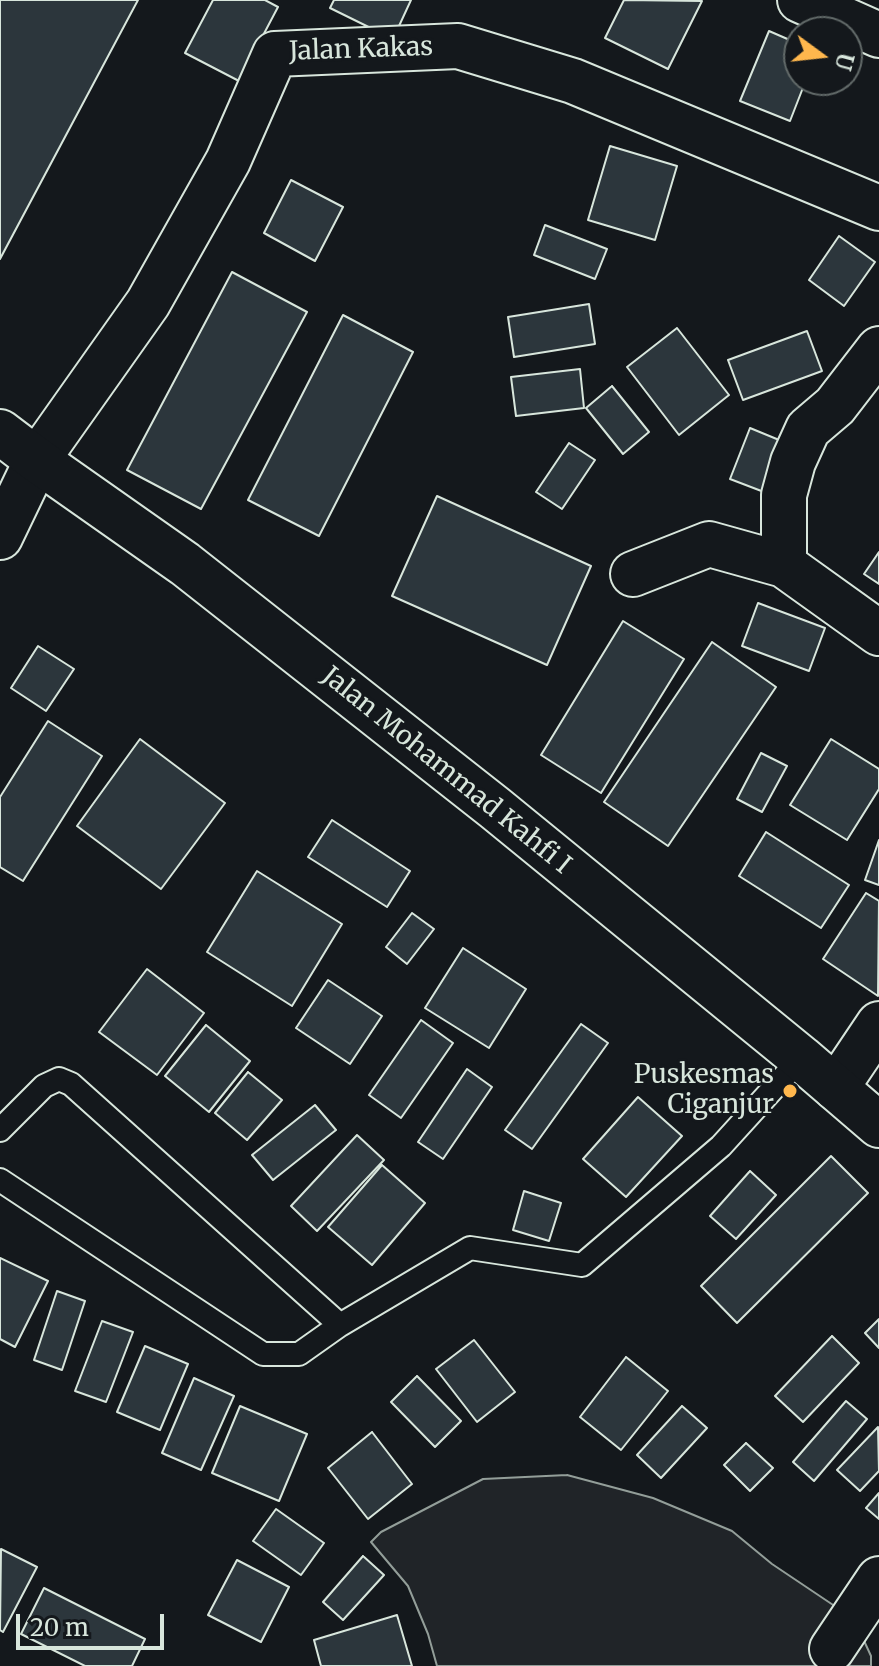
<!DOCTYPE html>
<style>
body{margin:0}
#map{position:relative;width:879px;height:1666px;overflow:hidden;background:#14181c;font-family:Merriweather,serif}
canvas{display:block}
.north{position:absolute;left:783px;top:16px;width:80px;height:80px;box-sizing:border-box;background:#14181c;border:2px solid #626a69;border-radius:50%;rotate:105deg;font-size:22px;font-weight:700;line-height:32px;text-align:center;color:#d8e6dc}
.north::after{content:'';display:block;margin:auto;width:28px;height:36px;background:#ffb74d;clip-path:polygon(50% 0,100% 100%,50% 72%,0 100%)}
.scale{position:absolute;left:16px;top:1614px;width:148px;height:36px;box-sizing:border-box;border:4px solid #d8e6dc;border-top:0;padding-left:10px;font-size:24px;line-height:28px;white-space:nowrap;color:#d8e6dc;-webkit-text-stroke:6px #14181c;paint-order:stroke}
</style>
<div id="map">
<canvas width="879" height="1666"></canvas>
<div class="north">U</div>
<div class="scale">20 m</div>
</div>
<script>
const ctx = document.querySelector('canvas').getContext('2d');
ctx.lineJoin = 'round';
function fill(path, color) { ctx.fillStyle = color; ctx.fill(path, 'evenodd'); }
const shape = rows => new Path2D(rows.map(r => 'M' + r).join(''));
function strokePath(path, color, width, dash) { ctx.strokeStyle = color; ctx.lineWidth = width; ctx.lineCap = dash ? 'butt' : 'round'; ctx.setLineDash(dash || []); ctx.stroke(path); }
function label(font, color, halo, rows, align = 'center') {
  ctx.font = font + ' Merriweather,serif'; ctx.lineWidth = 6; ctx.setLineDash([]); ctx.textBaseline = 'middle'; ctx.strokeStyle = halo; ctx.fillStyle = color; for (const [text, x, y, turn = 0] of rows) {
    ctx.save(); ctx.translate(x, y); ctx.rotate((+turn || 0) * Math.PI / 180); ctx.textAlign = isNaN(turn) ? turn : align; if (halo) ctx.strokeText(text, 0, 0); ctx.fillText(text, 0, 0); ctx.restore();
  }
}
const green = shape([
 [567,1475,653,1498,732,1531,772,1564,854,1619,871,1656,871,1666,437,1666,428,1634,408,1586,371,1542,381,1532,483,1479,567,1475]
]);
const building = shape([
 [0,0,138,0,0,259,0,0],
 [213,0,265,0,278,7,239,81,185,53,213,0],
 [334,0,411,0,393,39,330,8,334,0],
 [624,0,702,1,668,69,605,38,624,0],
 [769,31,799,44,799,80,806,80,790,121,740,101,769,31],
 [610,146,677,166,655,240,588,220,610,146],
 [291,180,343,207,315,261,264,233,291,180],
 [545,225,607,249,595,279,534,255,545,225],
 [839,236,875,262,844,306,809,280,839,236],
 [232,272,307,312,201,509,127,470,232,272],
 [589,304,595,344,514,357,508,317,589,304],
 [343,315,413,352,319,536,248,500,343,315],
 [677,328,729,395,679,435,627,367,677,328],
 [807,331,822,371,743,400,728,360,807,331],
 [580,369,584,408,516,416,511,377,580,369],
 [612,386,649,432,623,454,586,408,612,386],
 [750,428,784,442,764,492,730,479,750,428],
 [569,443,595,460,562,509,536,492,569,443],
 [437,496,591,566,547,665,392,596,437,496],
 [879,552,879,584,864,574,879,552],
 [758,603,825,628,809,671,742,646,758,603],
 [623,621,684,659,601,793,541,755,623,621],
 [712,642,776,687,668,846,604,802,712,642],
 [38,646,74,669,46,711,11,688,38,646],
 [48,721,102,756,23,881,0,867,0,797,48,721],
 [140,739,225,803,161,889,77,826,140,739],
 [831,739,879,769,879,789,847,840,790,805,831,739],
 [761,753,787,766,762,812,737,799,761,753],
 [332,820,410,871,387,907,308,857,332,820],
 [766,832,849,885,821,928,739,876,766,832],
 [879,840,879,885,865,880,879,840],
 [257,871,342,924,292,1006,207,952,257,871],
 [866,893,879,901,878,996,823,959,866,893],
 [412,913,434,929,407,964,386,947,412,913],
 [463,948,526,989,489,1048,425,1008,463,948],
 [147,969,204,1013,157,1075,99,1032,147,969],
 [328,980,382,1016,350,1064,296,1028,328,980],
 [421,1020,453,1043,401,1118,369,1095,421,1020],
 [581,1024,608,1043,532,1149,505,1130,581,1024],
 [206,1025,250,1061,209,1112,165,1076,206,1025],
 [467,1069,492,1087,443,1159,418,1142,467,1069],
 [248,1072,282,1100,247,1140,215,1113,248,1072],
 [638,1097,682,1136,626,1197,583,1159,638,1097],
 [315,1105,336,1130,273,1180,252,1155,315,1105],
 [357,1135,384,1160,317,1231,291,1206,357,1135],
 [831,1156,868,1193,737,1323,701,1286,831,1156],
 [382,1165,425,1203,372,1265,328,1227,382,1165],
 [750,1171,776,1195,736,1239,710,1216,750,1171],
 [524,1191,561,1203,549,1241,513,1230,524,1191],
 [0,1258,48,1281,15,1347,0,1339,0,1258],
 [57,1291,85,1301,62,1370,34,1360,57,1291],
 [879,1319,879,1348,865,1333,879,1319],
 [102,1321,133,1332,106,1402,75,1391,102,1321],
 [832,1336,859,1363,803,1422,775,1396,832,1336],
 [474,1340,515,1392,477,1422,436,1369,474,1340],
 [145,1346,188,1364,160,1430,117,1412,145,1346],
 [626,1357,668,1391,621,1450,580,1417,626,1357],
 [417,1376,461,1421,435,1447,391,1402,417,1376],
 [194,1378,234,1396,201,1470,162,1453,194,1378],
 [846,1401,867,1419,814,1481,793,1462,846,1401],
 [240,1406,307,1434,279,1501,212,1473,240,1406],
 [682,1406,707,1428,661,1478,637,1455,682,1406],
 [878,1427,879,1471,860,1491,837,1470,878,1427],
 [372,1432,412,1484,368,1519,328,1468,372,1432],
 [746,1443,773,1468,750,1491,724,1465,746,1443],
 [879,1493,879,1519,866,1508,879,1493],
 [276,1509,324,1543,301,1575,253,1541,276,1509],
 [1,1549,37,1567,3,1632,0,1630,1,1549],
 [363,1556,384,1575,343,1620,323,1602,363,1556],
 [237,1560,289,1587,261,1642,208,1615,237,1560],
 [44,1588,145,1639,132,1666,85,1666,21,1634,44,1588],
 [397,1615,412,1666,321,1666,314,1640,397,1615]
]);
const lane = shape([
 [0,1130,44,1086,59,1079,71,1084,340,1325],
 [0,1180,263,1354,299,1354,340,1325,470,1248,582,1265,721,1146,801,1058]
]);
const street = shape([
 [800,0,879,35],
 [0,537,37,460,148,303,228,161,275,54,458,46,573,81,879,208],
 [784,565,784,495,793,462,808,429,835,406,879,349],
 [633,574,709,544,784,565,879,633],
 [836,1088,879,1024],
 [832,1649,879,1579]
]);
const secondary = shape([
 [0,432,37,460,185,564,495,808,801,1058,879,1125]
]);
const markers = [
 [790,1091,8,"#ffb74d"]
];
const streetNames = [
 ["Jalan Kakas",361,50,-2],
 ["Jalan Mohammad Kahfi I",446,771,39]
];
const poiNames = [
 ["Puskesmas",774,1076],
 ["Ciganjur",774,1106]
];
fill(green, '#202428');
strokePath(green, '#939e99', 2);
fill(building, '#2c363c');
strokePath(building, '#d8e6dc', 2);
strokePath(lane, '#d8e6dc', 26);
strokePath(street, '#d8e6dc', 48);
strokePath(secondary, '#d8e6dc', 48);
strokePath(lane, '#14181c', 22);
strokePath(street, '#14181c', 44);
strokePath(secondary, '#14181c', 44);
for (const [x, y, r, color] of markers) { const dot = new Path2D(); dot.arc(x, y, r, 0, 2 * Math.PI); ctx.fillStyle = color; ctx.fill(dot); strokePath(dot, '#14181c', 3); }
label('26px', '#d8e6dc', '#14181c', streetNames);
label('26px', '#d8e6dc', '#14181c', poiNames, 'right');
</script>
